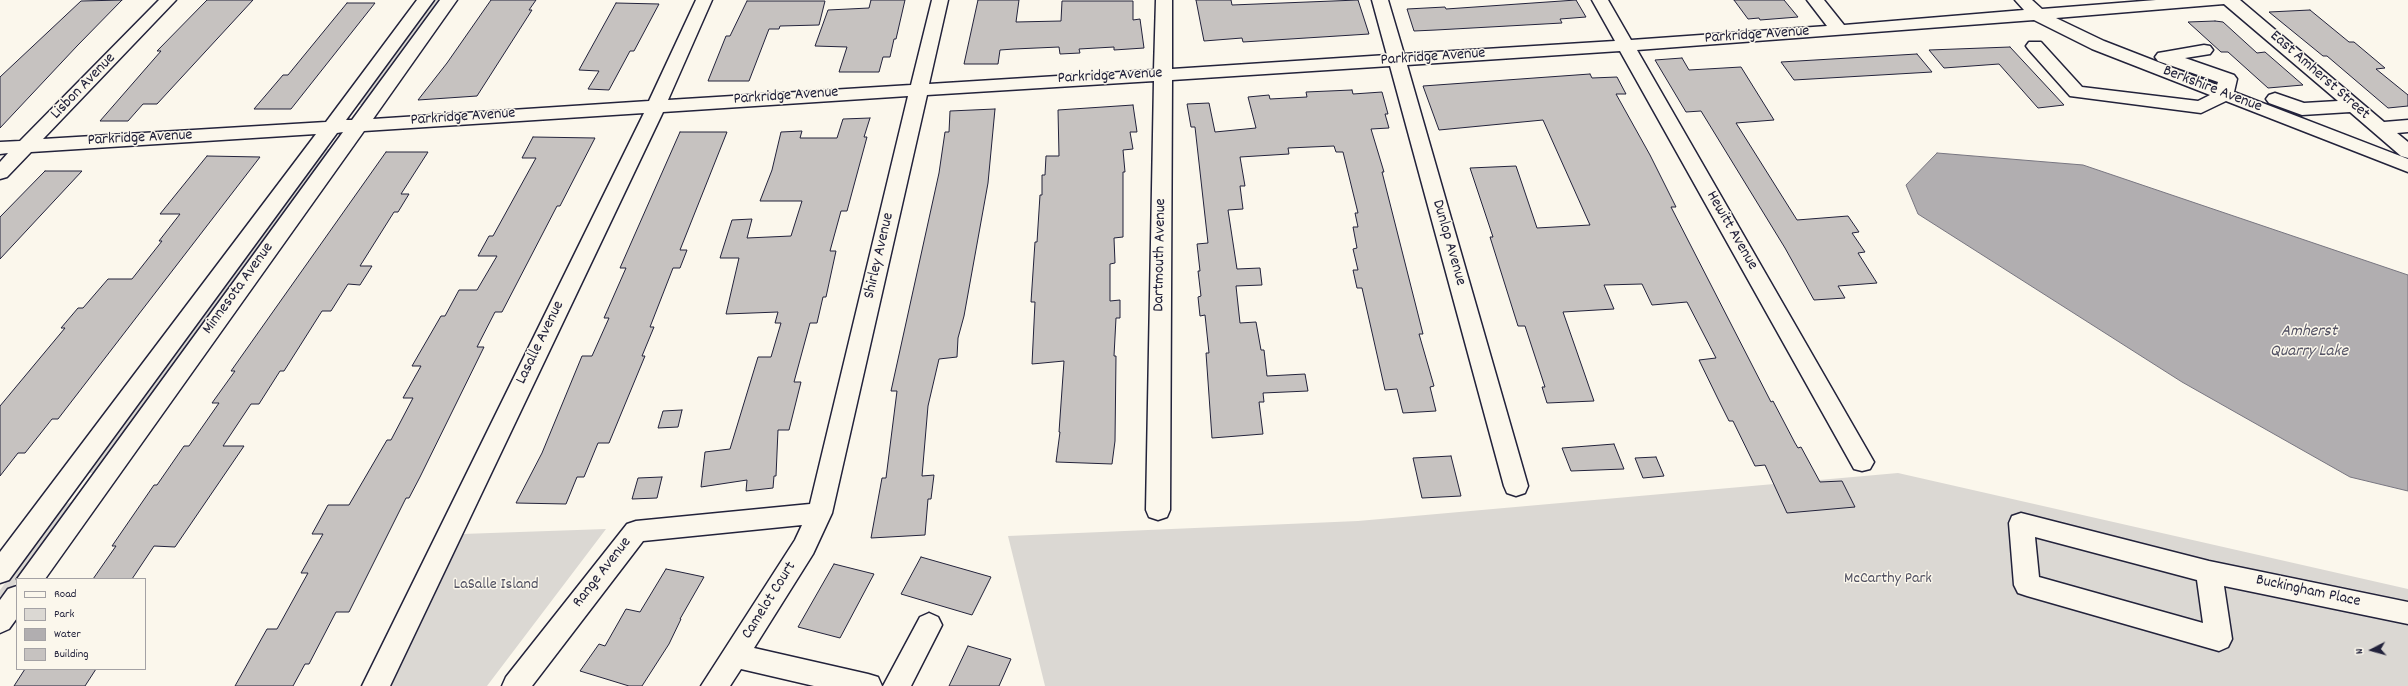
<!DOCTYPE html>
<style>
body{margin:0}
#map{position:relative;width:2408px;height:686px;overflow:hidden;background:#fbf7ec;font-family:Dekko,sans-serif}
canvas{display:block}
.legend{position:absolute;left:16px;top:578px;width:130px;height:92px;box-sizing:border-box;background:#fbf7ec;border:1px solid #a4a2a5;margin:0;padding:5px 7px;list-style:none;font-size:12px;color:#22223b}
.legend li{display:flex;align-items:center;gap:8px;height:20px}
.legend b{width:20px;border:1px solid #a4a2a5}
.north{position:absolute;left:2352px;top:630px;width:40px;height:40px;-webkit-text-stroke:3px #fbf7ec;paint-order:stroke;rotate:264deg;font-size:11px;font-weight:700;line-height:16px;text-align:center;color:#22223b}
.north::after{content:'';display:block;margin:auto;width:14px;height:18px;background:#22223b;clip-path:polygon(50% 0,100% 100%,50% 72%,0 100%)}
</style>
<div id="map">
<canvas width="2408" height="686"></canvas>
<ul class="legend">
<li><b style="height:5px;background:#fbf7ec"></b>Road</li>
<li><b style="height:11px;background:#dbd8d3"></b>Park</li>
<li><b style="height:11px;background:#b1aeb0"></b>Water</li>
<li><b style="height:11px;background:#c6c2c0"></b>Building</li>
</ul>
<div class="north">N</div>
</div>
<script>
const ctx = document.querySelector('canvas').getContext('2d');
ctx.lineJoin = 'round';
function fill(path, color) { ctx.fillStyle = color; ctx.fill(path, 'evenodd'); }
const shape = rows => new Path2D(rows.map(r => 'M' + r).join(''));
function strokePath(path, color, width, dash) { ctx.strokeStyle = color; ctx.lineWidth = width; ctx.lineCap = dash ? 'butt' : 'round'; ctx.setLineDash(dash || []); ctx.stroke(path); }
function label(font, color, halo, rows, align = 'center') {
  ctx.font = font + ' Dekko,sans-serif'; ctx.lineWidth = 3; ctx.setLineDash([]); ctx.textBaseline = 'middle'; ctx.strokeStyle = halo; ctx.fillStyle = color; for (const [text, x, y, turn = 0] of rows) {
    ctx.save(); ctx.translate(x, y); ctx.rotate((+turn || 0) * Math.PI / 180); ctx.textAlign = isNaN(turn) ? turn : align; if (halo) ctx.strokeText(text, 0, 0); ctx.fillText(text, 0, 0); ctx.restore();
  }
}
const green = shape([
 [434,0,441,0,363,105,358,105],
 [326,149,331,149,95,473,87,473],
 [1898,473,2408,589,2408,686,1045,686,1008,536,1358,521],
 [71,502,73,503,0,605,0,590,62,506],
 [606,529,487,686,391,686,462,534]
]);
const water = shape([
 [1937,153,2083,165,2408,275,2408,491,2350,477,2182,382,1918,214,1906,185,1937,153]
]);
const building = shape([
 [122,0,77,46,0,128,0,77,81,1,122,0],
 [207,0,253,0,157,104,143,104,128,121,100,121,161,51,157,51,207,0],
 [491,0,536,0,529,10,532,10,477,96,418,100,447,63,491,0],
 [871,0,905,0,896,39,894,39,890,57,883,57,879,72,839,72,847,47,815,46,828,10,869,8,871,0],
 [978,0,1019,0,1016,22,1061,21,1062,1,1133,1,1133,20,1140,19,1144,48,1114,50,1114,47,1079,49,1080,53,1060,54,1059,47,1014,49,1000,50,998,64,964,64,978,0],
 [1196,0,1231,0,1232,5,1358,0,1369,34,1243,42,1242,38,1204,41,1196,0],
 [1576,0,1586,17,1560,19,1562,23,1436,30,1414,31,1407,9,1445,7,1446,9,1576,0],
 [1734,0,1784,0,1798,17,1760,20,1759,18,1748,19,1734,0],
 [747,1,825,1,819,25,780,26,779,29,769,29,749,81,708,81,726,36,730,36,747,1],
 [347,3,375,3,291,109,254,109,283,75,288,75,347,3],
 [616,3,659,4,634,51,630,51,609,90,588,89,599,71,579,70,616,3],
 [2310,10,2349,42,2354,42,2385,68,2376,69,2408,95,2408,106,2388,108,2327,56,2323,56,2269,12,2310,10],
 [2215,21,2223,22,2257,53,2265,52,2303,85,2268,88,2228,52,2221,52,2188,22,2215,21],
 [2010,47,2064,105,2038,108,1999,64,1944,68,1929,50,2010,47],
 [1917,54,1932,72,1794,80,1781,62,1917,54],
 [1682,58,1689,70,1741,67,1774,120,1736,123,1797,220,1848,216,1859,232,1852,233,1865,252,1858,253,1877,283,1838,286,1845,298,1814,300,1785,248,1701,111,1686,112,1655,60,1682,58],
 [1590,74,1592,78,1617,77,1626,94,1616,94,1650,155,1676,207,1671,207,1771,402,1773,401,1795,443,1798,448,1801,447,1820,482,1842,481,1855,507,1787,513,1765,465,1755,466,1733,421,1729,421,1718,399,1699,360,1716,358,1687,302,1652,305,1642,284,1604,285,1614,309,1563,312,1594,401,1547,403,1542,387,1545,387,1525,326,1518,326,1490,237,1493,237,1470,168,1516,166,1537,228,1590,225,1543,120,1439,130,1423,86,1590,74],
 [1352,90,1353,94,1382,92,1388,114,1385,114,1389,128,1371,129,1384,172,1382,172,1423,334,1419,334,1434,386,1430,387,1436,411,1403,413,1397,389,1385,390,1362,288,1357,288,1353,270,1358,270,1353,249,1357,248,1353,227,1358,227,1355,213,1358,213,1343,152,1336,152,1334,146,1288,148,1289,154,1240,157,1245,186,1240,186,1243,209,1228,210,1237,269,1260,268,1262,285,1236,286,1240,323,1256,322,1261,350,1264,350,1267,376,1305,374,1308,391,1263,393,1264,402,1259,402,1263,434,1212,438,1206,353,1209,353,1205,315,1200,316,1198,297,1201,296,1198,271,1200,271,1197,244,1208,243,1195,127,1191,127,1187,104,1209,103,1215,132,1256,128,1248,97,1269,95,1270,99,1307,97,1306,92,1352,90],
 [1133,105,1137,132,1130,132,1133,149,1123,150,1125,172,1123,172,1123,237,1114,238,1115,263,1110,264,1110,301,1120,300,1120,318,1116,318,1114,356,1116,356,1115,441,1112,464,1056,462,1060,432,1059,432,1064,361,1032,364,1035,302,1031,302,1035,242,1037,242,1040,195,1042,195,1042,175,1045,175,1046,156,1059,156,1058,110,1133,105],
 [995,109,988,183,964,316,958,338,957,357,939,359,928,406,922,476,934,475,931,499,928,499,925,535,871,538,882,478,886,478,897,391,891,391,939,173,945,132,949,132,950,111,995,109],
 [870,118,864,137,867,137,847,211,841,211,830,251,836,251,826,297,823,297,817,323,810,323,794,382,801,382,789,430,778,430,776,476,774,476,773,488,746,491,747,480,701,487,705,452,730,449,758,357,771,357,781,323,775,323,778,312,726,314,739,258,720,258,732,220,752,219,747,238,791,236,802,201,760,201,772,170,781,132,802,131,800,138,837,138,843,119,870,118],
 [680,132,727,132,680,250,687,250,680,268,673,268,650,327,654,327,642,356,645,356,609,443,598,443,584,477,577,477,566,504,516,503,542,453,582,356,592,356,609,318,604,318,626,268,620,268,680,132],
 [533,137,595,138,560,206,557,206,502,312,495,312,477,347,484,347,420,477,409,498,406,498,349,612,336,612,309,664,305,664,293,686,235,686,267,629,277,629,308,573,301,573,323,534,312,534,328,505,349,505,387,440,391,440,413,398,403,398,421,366,412,366,441,316,445,316,459,290,477,290,497,256,478,256,489,236,493,236,536,158,522,158,533,137],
 [386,152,428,152,401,194,409,194,398,212,394,212,360,266,372,266,360,285,348,284,331,311,322,311,284,371,280,371,259,404,251,404,223,446,244,446,175,547,154,546,132,579,93,579,116,546,112,546,154,485,157,485,184,446,189,446,219,403,212,403,235,371,231,371,386,152],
 [207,156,260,157,58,419,52,419,25,453,18,453,0,476,0,406,65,328,61,328,78,308,83,308,108,279,132,279,162,241,159,241,180,214,160,214,207,156],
 [45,171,82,171,0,259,0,217,45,171],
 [682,410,678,427,658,428,663,411,682,410],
 [1614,444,1624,469,1571,471,1562,448,1614,444],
 [1451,456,1461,496,1422,498,1413,458,1451,456],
 [1656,457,1664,476,1643,478,1635,458,1656,457],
 [662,477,657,498,632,499,638,478,662,477],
 [921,557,991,577,972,615,901,594,921,557],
 [834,564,874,574,840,638,798,627,834,564],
 [666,569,704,577,680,619,681,619,669,644,642,686,629,686,580,671,599,644,605,646,626,609,640,612,666,569],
 [968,646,1011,659,999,686,949,686,968,646],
 [25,669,96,669,85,686,14,686,25,669]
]);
const minor = shape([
 [159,0,176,0,43,139,326,122,417,0,434,0,346,120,352,120,440,0,457,0,373,119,649,101,696,0,712,0,668,100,911,85,932,0,948,0,929,84,1154,70,1156,0,1172,0,1172,69,1387,55,1372,0,1388,0,1404,54,1615,41,1592,0,1608,0,1631,40,1827,26,1807,0,1824,0,1844,25,2024,10,2015,0,2032,0,2042,9,2156,0,2240,0,2384,122,2408,120,2408,132,2397,133,2408,142,2408,158,2401,156,2350,112,2302,115,2269,103,2266,99,2269,95,2275,93,2304,103,2338,101,2224,4,2056,18,2104,41,2217,85,2218,82,2158,61,2155,57,2158,53,2164,52,2204,45,2210,46,2213,50,2210,54,2185,58,2234,75,2237,79,2234,92,2408,159,2408,172,2226,101,2201,113,2070,96,2029,50,2026,46,2029,42,2041,42,2082,87,2198,101,2210,95,2092,49,2034,20,1637,50,1870,455,1874,462,1870,469,1862,471,1854,469,1620,51,1407,65,1528,486,1525,493,1516,496,1507,493,1504,486,1390,66,1172,80,1170,510,1167,517,1158,520,1149,517,1146,510,1154,81,927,95,832,513,813,554,754,648,868,674,878,677,882,686,814,686,741,669,730,686,701,686,795,540,802,525,643,541,532,686,502,686,506,677,627,524,636,521,810,504,908,96,663,112,390,686,362,686,644,113,364,131,45,579,17,579,343,132,337,133,9,580,0,583,0,552,316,134,31,152,7,177,0,179,0,162,8,153,0,154,0,142,20,141,159,0],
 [2021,513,2209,561,2408,602,2408,624,2224,586,2232,639,2228,647,2219,651,2027,596,2018,593,2014,585,2009,523,2012,516,2021,513],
 [2035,537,2197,580,2203,623,2039,577,2035,537],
 [17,586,17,618,9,629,0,633,0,600,8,589,17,586],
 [929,613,938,617,942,625,911,686,883,686,920,617,929,613]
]);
const streetNames = [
 ["Parkridge Avenue",1757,36,-4],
 ["Parkridge Avenue",1433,58,-4],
 ["East Amherst Street",2319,76,41],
 ["Parkridge Avenue",1110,77,-3],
 ["Lisbon Avenue",84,87,-46],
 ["Berkshire Avenue",2212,90,21],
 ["Parkridge Avenue",786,97,-4],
 ["Parkridge Avenue",463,118,-4],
 ["Parkridge Avenue",140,139,-3],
 ["Hewitt Avenue",1731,231,60],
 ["Dunlop Avenue",1448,243,74],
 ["Dartmouth Avenue",1161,255,-89],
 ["Shirley Avenue",880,256,-77],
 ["Minnesota Avenue",239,289,-54],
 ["Lasalle Avenue",541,343,-64],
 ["Range Avenue",603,573,-52],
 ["Buckingham Place",2308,592,12],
 ["Camelot Court",770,601,-58]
];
const parkNames = [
 ["McCarthy Park",1888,580],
 ["LaSalle Island",496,586]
];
const waterNames = [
 ["Amherst",2309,333],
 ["Quarry Lake",2309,353]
];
fill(green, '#dbd8d3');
fill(water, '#b1aeb0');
strokePath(water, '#787681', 1);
fill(building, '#c6c2c0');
strokePath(building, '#22223b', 1);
strokePath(minor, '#22223b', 3);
fill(minor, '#fbf7ec');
label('16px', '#22223b', '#fbf7ec', streetNames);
label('16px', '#505061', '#fbf7ec', parkNames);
label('italic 17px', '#545364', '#fbf7ec', waterNames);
</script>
